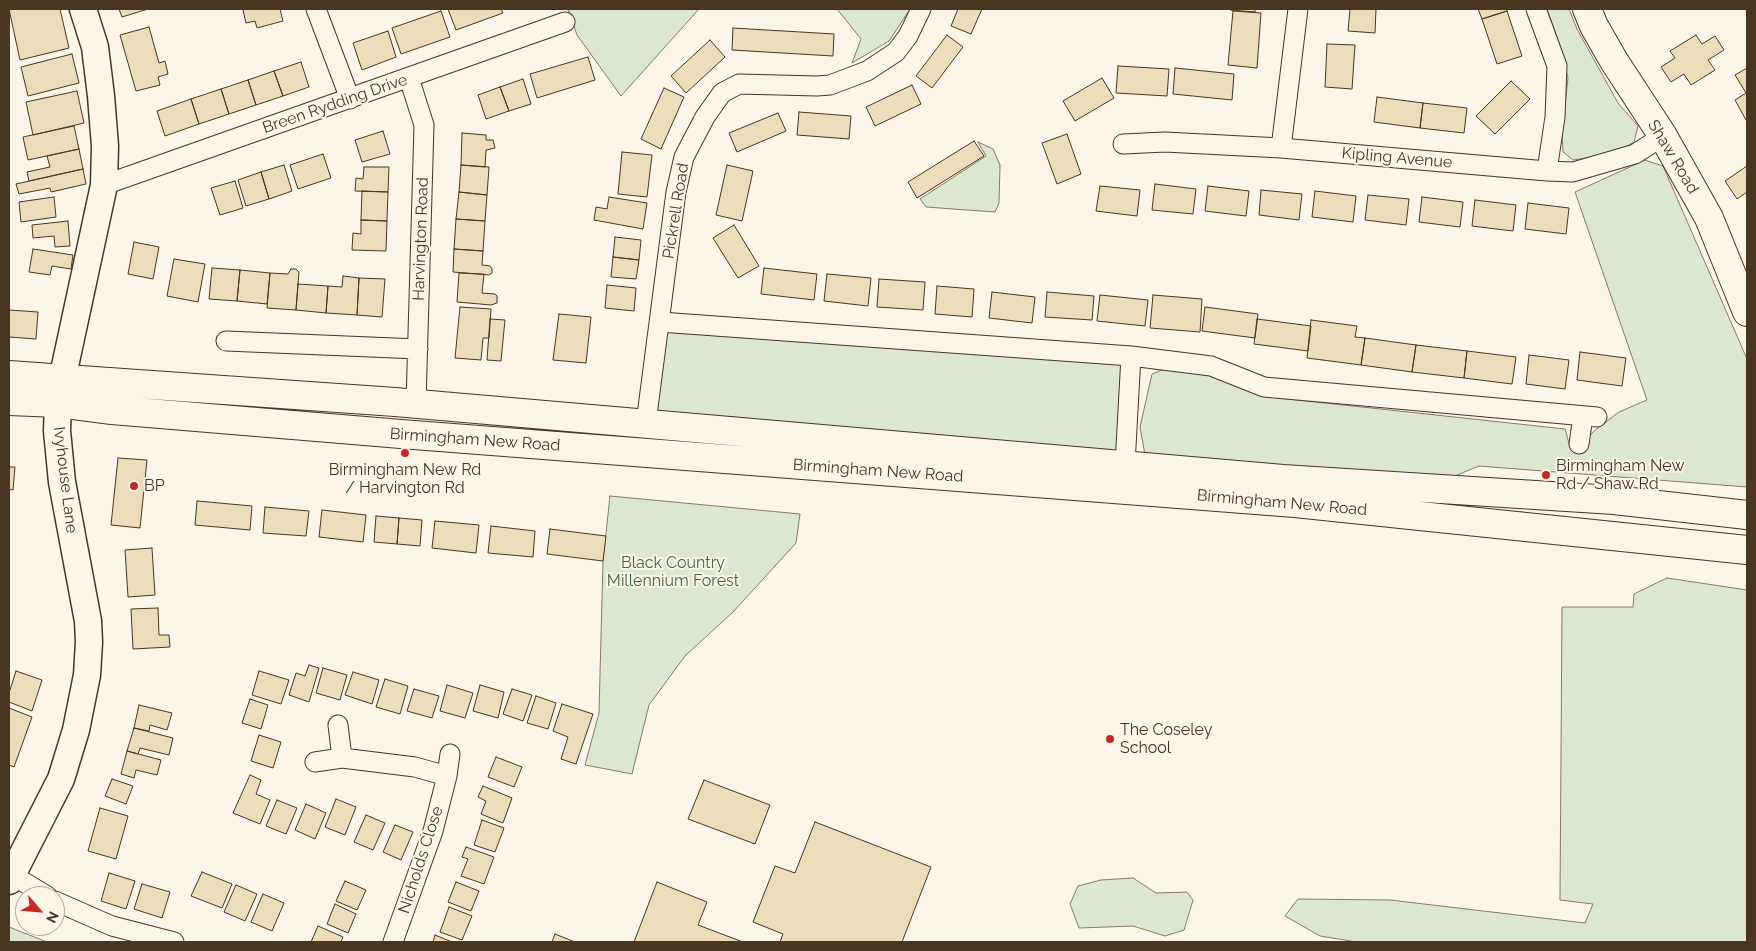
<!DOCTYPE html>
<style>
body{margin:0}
#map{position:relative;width:1756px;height:951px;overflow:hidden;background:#fbf6e9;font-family:Raleway,sans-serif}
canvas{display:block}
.frame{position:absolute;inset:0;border:10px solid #4a3520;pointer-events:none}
.north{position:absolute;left:15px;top:886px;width:50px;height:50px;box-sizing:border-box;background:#fbf6e9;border:1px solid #b4a999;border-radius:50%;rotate:117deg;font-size:14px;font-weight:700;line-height:20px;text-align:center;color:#4a3520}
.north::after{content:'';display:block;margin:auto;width:18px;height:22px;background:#c62828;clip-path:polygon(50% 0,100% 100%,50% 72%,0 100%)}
</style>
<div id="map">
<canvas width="1756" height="951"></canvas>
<div class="frame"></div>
<div class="north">N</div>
</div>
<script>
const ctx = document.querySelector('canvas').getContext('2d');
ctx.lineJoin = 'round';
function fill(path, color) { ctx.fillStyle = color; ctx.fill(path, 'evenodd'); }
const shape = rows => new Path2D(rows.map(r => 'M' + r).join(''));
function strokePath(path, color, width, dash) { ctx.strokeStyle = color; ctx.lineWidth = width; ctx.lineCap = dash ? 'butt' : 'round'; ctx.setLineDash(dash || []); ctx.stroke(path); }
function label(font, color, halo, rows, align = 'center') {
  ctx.font = font + ' Raleway,sans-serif'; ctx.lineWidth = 4; ctx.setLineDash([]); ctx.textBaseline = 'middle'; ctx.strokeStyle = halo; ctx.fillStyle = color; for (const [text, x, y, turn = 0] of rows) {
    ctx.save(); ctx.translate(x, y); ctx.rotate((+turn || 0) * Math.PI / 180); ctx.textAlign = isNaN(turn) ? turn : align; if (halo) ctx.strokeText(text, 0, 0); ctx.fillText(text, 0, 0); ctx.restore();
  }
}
const green = shape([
 [568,9,699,9,621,96,577,35,568,9],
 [837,9,910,9,889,41,852,63,861,39,837,9],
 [1547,9,1569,9,1577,29,1618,103,1638,126,1634,142,1614,154,1573,160,1563,152,1562,133,1568,78,1561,49,1547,9],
 [978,142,993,149,1000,165,999,203,995,212,926,207,920,199,986,156,978,142],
 [1645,160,1663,166,1747,359,1747,487,1479,466,1445,480,1145,455,1140,427,1152,374,1170,367,1212,371,1279,398,1565,429,1570,447,1582,448,1585,441,1594,431,1619,412,1647,400,1575,192,1645,160],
 [660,322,1131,356,1125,457,646,423,660,322],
 [610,496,800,514,796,543,733,612,685,656,649,705,632,774,585,765,599,713,603,561,610,496],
 [1667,578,1747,590,1747,942,1357,942,1320,936,1285,916,1298,899,1390,900,1585,923,1593,904,1560,900,1562,607,1633,607,1634,594,1667,578],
 [1133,878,1156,893,1187,892,1193,900,1184,930,1165,936,1133,926,1079,928,1070,904,1078,886,1101,880,1133,878],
 [9,927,47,942,9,942,9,927]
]);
const building = shape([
 [9,9,60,9,69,48,20,60,9,9],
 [119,9,148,9,122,17,119,9],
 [247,9,280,9,283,21,257,28,255,21,246,23,243,10,247,9],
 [448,9,501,9,503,13,456,30,448,9],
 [958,9,982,9,971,34,951,26,958,9],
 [1230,9,1255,9,1255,12,1230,10,1230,9],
 [1350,9,1376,9,1375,33,1348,31,1350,9],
 [1478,9,1506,9,1507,11,1482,19,1478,9],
 [441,11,450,37,401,54,392,28,441,11],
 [1233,11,1261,13,1257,68,1228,65,1233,11],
 [1507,11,1522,56,1497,64,1482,19,1507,11],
 [149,27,159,63,165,61,168,74,158,77,160,85,136,91,120,35,149,27],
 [733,28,834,34,833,56,732,50,733,28],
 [388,31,396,57,362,70,353,43,388,31],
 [947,35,963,47,932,88,916,76,947,35],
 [1696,35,1702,44,1715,36,1724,50,1708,60,1715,70,1691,85,1684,74,1671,82,1661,67,1675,58,1670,51,1696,35],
 [710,40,725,57,686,93,671,76,710,40],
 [1327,44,1355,45,1352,89,1325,87,1327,44],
 [72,54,79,83,28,96,21,67,72,54],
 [588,57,595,80,537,98,530,74,588,57],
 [301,62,309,87,283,96,274,71,301,62],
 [1118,66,1169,69,1167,96,1116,93,1118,66],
 [1175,68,1234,74,1232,100,1173,94,1175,68],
 [1747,68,1747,119,1746,120,1735,100,1746,93,1735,75,1747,68],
 [274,71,283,96,256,105,248,80,274,71],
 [1102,78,1114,98,1075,121,1063,101,1102,78],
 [523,79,531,104,509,111,500,87,523,79],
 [248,80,256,105,229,114,221,89,248,80],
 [1511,81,1530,99,1495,134,1476,116,1511,81],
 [912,85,921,104,875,126,866,107,912,85],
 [500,87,509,111,486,119,478,95,500,87],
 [664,88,684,97,661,149,641,139,664,88],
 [221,89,229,114,199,124,191,99,221,89],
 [77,91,84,123,33,135,26,102,77,91],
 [1377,97,1423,103,1420,128,1374,122,1377,97],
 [191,99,199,124,165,136,157,111,191,99],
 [1423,103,1467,108,1464,133,1420,128,1423,103],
 [799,112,851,116,849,139,797,135,799,112],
 [778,113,786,131,737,152,729,133,778,113],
 [74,126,79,149,28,160,23,137,74,126],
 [383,131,390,154,362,162,355,140,383,131],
 [462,133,486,135,486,140,493,140,495,148,486,150,485,167,461,165,462,133],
 [1067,134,1081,174,1057,184,1042,143,1067,134],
 [974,141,984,156,917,198,908,182,974,141],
 [79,149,83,169,29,181,27,172,50,167,47,156,79,149],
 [622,152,652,155,647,197,618,194,622,152],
 [323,154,331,178,298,189,290,165,323,154],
 [284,165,292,191,269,199,261,172,284,165],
 [461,165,489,167,487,195,459,192,461,165],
 [727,165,753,171,742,221,716,215,727,165],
 [1747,166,1747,192,1737,199,1725,181,1747,166],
 [364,167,389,167,388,192,355,191,356,178,363,179,364,167],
 [83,169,86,184,51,192,50,188,19,194,16,184,83,169],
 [261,172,269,199,246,206,238,180,261,172],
 [235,181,243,208,220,215,211,188,235,181],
 [1155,184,1196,189,1193,214,1152,210,1155,184],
 [1100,186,1140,190,1137,216,1096,211,1100,186],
 [1208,186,1249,191,1246,216,1205,211,1208,186],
 [1261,190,1302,194,1299,220,1259,215,1261,190],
 [362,191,388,192,387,221,361,220,362,191],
 [1315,191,1356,196,1353,222,1312,217,1315,191],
 [459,192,487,195,485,221,456,219,459,192],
 [1368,195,1409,199,1406,225,1365,220,1368,195],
 [54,197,56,217,21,222,19,202,54,197],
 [609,197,647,203,643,229,594,220,596,207,607,209,609,197],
 [1422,197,1463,202,1460,227,1419,222,1422,197],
 [1475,200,1516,205,1513,231,1472,226,1475,200],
 [1528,203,1569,208,1566,234,1525,229,1528,203],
 [456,219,485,221,483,251,454,249,456,219],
 [361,220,387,221,386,251,352,250,353,233,361,234,361,220],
 [68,221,70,246,55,247,54,236,33,238,32,225,68,221],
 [734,225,759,266,738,278,713,238,734,225],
 [615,237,641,240,639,260,613,257,615,237],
 [134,242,159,247,153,279,128,274,134,242],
 [33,249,73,255,71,269,52,266,50,275,29,272,33,249],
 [454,249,483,251,482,265,490,266,492,269,492,273,489,275,453,272,454,249],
 [613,257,639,260,636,279,611,277,613,257],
 [174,259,205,264,198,302,167,296,174,259],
 [212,268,240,270,237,301,209,299,212,268],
 [764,268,817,274,814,300,761,294,764,268],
 [291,269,296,269,299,272,296,310,267,308,270,273,288,274,291,269],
 [240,270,270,273,267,304,237,301,240,270],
 [459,273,484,274,482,293,495,294,497,296,497,303,491,305,457,302,459,273],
 [827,274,871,278,868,306,824,301,827,274],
 [343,276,359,278,357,315,326,313,328,286,342,287,343,276],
 [359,278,385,279,382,317,357,315,359,278],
 [879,279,925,282,923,310,877,307,879,279],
 [298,284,328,286,326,313,296,310,298,284],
 [607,285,636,288,634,311,605,308,607,285],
 [937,286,974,289,972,317,935,314,937,286],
 [992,292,1035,297,1032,323,989,318,992,292],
 [1047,292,1094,296,1092,320,1045,317,1047,292],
 [1100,295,1148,300,1145,326,1097,321,1100,295],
 [1153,295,1202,299,1200,332,1150,328,1153,295],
 [460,307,491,309,489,338,483,338,481,360,455,358,460,307],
 [1205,307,1258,314,1255,338,1202,331,1205,307],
 [9,310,38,312,36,339,9,337,9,310],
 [559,314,591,317,586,363,553,360,559,314],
 [490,319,505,320,501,361,487,360,490,319],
 [1257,319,1311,326,1308,351,1254,344,1257,319],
 [1311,320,1357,326,1355,337,1365,338,1361,365,1307,358,1311,320],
 [1365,338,1416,345,1412,372,1361,365,1365,338],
 [1416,345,1467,351,1464,378,1412,372,1416,345],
 [1467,351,1516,357,1512,384,1464,378,1467,351],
 [1580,352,1626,358,1622,386,1577,380,1580,352],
 [1529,355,1569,360,1565,389,1526,384,1529,355],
 [118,458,147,460,140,528,111,525,118,458],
 [9,467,15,467,13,490,9,489,9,467],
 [197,501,252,506,250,530,195,525,197,501],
 [265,507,309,511,306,536,263,533,265,507],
 [322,510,366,515,363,542,319,537,322,510],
 [376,516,399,518,397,544,374,542,376,516],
 [399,518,422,520,420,546,397,544,399,518],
 [435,521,479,525,476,553,432,548,435,521],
 [491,526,535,531,533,557,488,553,491,526],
 [550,529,606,536,603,561,547,554,550,529],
 [152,548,155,595,128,597,125,550,152,548],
 [158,608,159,635,169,635,170,647,133,649,131,609,158,608],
 [309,665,319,668,309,702,289,695,296,673,305,676,309,665],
 [323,668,347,675,340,700,316,693,323,668],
 [16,671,42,680,32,711,9,702,9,693,16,671],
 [259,671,289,680,281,704,252,695,259,671],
 [353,672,379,680,372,704,345,695,353,672],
 [385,679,408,686,400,714,376,707,385,679],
 [447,685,473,693,465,718,440,711,447,685],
 [480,685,504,692,498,718,473,711,480,685],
 [414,689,439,696,432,718,407,711,414,689],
 [512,689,532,695,523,721,503,714,512,689],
 [536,696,556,703,548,729,527,723,536,696],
 [250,699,268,705,261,729,242,723,250,699],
 [562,704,593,714,576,764,561,759,568,737,553,731,562,704],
 [139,705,172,713,167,730,150,725,149,731,134,728,139,705],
 [9,708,32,717,14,767,9,765,9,708],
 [134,728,173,738,169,755,140,748,138,754,127,751,134,728],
 [259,735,281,742,273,768,251,761,259,735],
 [127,751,161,760,157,775,136,770,134,778,121,774,127,751],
 [496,757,522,767,514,787,488,777,496,757],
 [250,775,261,780,256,794,270,800,260,824,233,813,250,775],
 [112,779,133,786,126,804,105,796,112,779],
 [704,780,770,805,755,844,688,819,704,780],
 [483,786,512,798,503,823,481,814,486,801,478,797,483,786],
 [336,799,356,807,345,835,325,827,336,799],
 [277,800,297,808,286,834,266,826,277,800],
 [306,804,326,813,315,839,295,830,306,804],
 [100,808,128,816,116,859,88,851,100,808],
 [366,815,385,823,373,850,354,842,366,815],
 [482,820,504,828,495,852,474,845,482,820],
 [815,822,931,867,902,942,780,942,783,934,753,922,775,866,795,873,815,822],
 [395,825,413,832,401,860,383,852,395,825],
 [466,847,494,857,484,884,461,876,468,859,462,857,466,847],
 [202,872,232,884,222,908,191,896,202,872],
 [109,873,135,881,126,909,101,901,109,873],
 [345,881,366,890,357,910,336,901,345,881],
 [456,882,479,891,471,911,448,902,456,882],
 [657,882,707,902,698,925,743,942,634,942,657,882],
 [142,884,170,892,162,918,134,909,142,884],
 [236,885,257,894,245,921,224,912,236,885],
 [263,894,284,903,272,931,251,922,263,894],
 [335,904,356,914,348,933,327,924,335,904],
 [449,907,472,916,462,940,440,932,449,907],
 [318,926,343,937,341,942,311,942,318,926],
 [555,934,575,942,552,942,555,934],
 [435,935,452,942,433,942,435,935]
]);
const street = shape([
 [316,9,350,99],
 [1536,9,1557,66,1555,117,1547,171],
 [409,78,424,125,416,403],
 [1123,144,1165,142,1281,148,1547,171,1573,172,1635,154,1663,136],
 [1281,148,1298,9],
 [104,185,565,22],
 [660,322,1131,356],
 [226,341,418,349],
 [646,423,676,192,684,157,705,117,722,93,739,84,817,86,830,85,867,71,896,52,908,36,921,9],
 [1579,444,1583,416],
 [1125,465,1131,356,1211,366,1264,387,1597,417],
 [338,725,342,758],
 [315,762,342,758,415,767,447,776],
 [12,875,47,896],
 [55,901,112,926,174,942],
 [393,942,433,831,447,776,450,754]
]);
const secondary = shape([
 [9,881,61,779,76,730,87,675,89,642,88,621,62,482,57,431,58,403,62,380,104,185,105,146,101,96,95,47,83,9]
]);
const primary = shape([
 [1587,9,1594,26,1614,61,1663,136,1709,218,1747,312]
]);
const highway = shape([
 [9,375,395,402,1283,479,1614,500,1747,515],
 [9,401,58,403,112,410,401,434,1295,503,1747,550]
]);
const markers = [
 [405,453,5,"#c62828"],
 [1546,475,5,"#c62828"],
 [134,486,5,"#c62828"],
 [1110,739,5,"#c62828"]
];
const streetNames = [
 ["Breen Rydding Drive",335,104,-19],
 ["Shaw Road",1673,157,59],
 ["Kipling Avenue",1397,158,5],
 ["Pickrell Road",676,211,-81],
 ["Harvington Road",421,239,-88],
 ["Birmingham New Road",475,440,4],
 ["Birmingham New Road",878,471,4],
 ["Ivyhouse Lane",65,480,83],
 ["Birmingham New Road",1282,503,5],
 ["Nicholds Close",421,860,-72]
];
const poiNames = [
 ["Birmingham New",1556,466],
 ["Rd / Shaw Rd",1556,484],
 ["Birmingham New Rd",405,470,"center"],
 ["/ Harvington Rd",405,488,"center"],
 ["BP",144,486],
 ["The Coseley",1120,730],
 ["School",1120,748]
];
const parkNames = [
 ["Black Country",673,563],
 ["Millennium Forest",673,581]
];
fill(green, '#dce7d0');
strokePath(green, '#887966', 1);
fill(building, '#ecdcbc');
strokePath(building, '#4a3520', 1);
strokePath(street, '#4a3520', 21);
strokePath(secondary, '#4a3520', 29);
strokePath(primary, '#4a3520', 30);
strokePath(highway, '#4a3520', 30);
strokePath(street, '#fbf6e9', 19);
strokePath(secondary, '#fbf6e9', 26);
strokePath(primary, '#fbf6e9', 28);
strokePath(highway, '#fbf6e9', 28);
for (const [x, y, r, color] of markers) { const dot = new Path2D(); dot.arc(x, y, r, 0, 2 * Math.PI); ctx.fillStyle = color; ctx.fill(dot); strokePath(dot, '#fbf6e9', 2); }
label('16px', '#4a3520', '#fbf6e9', streetNames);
label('16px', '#4a3520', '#fbf6e9', poiNames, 'left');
label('16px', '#436837', '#fbf6e9', parkNames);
</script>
